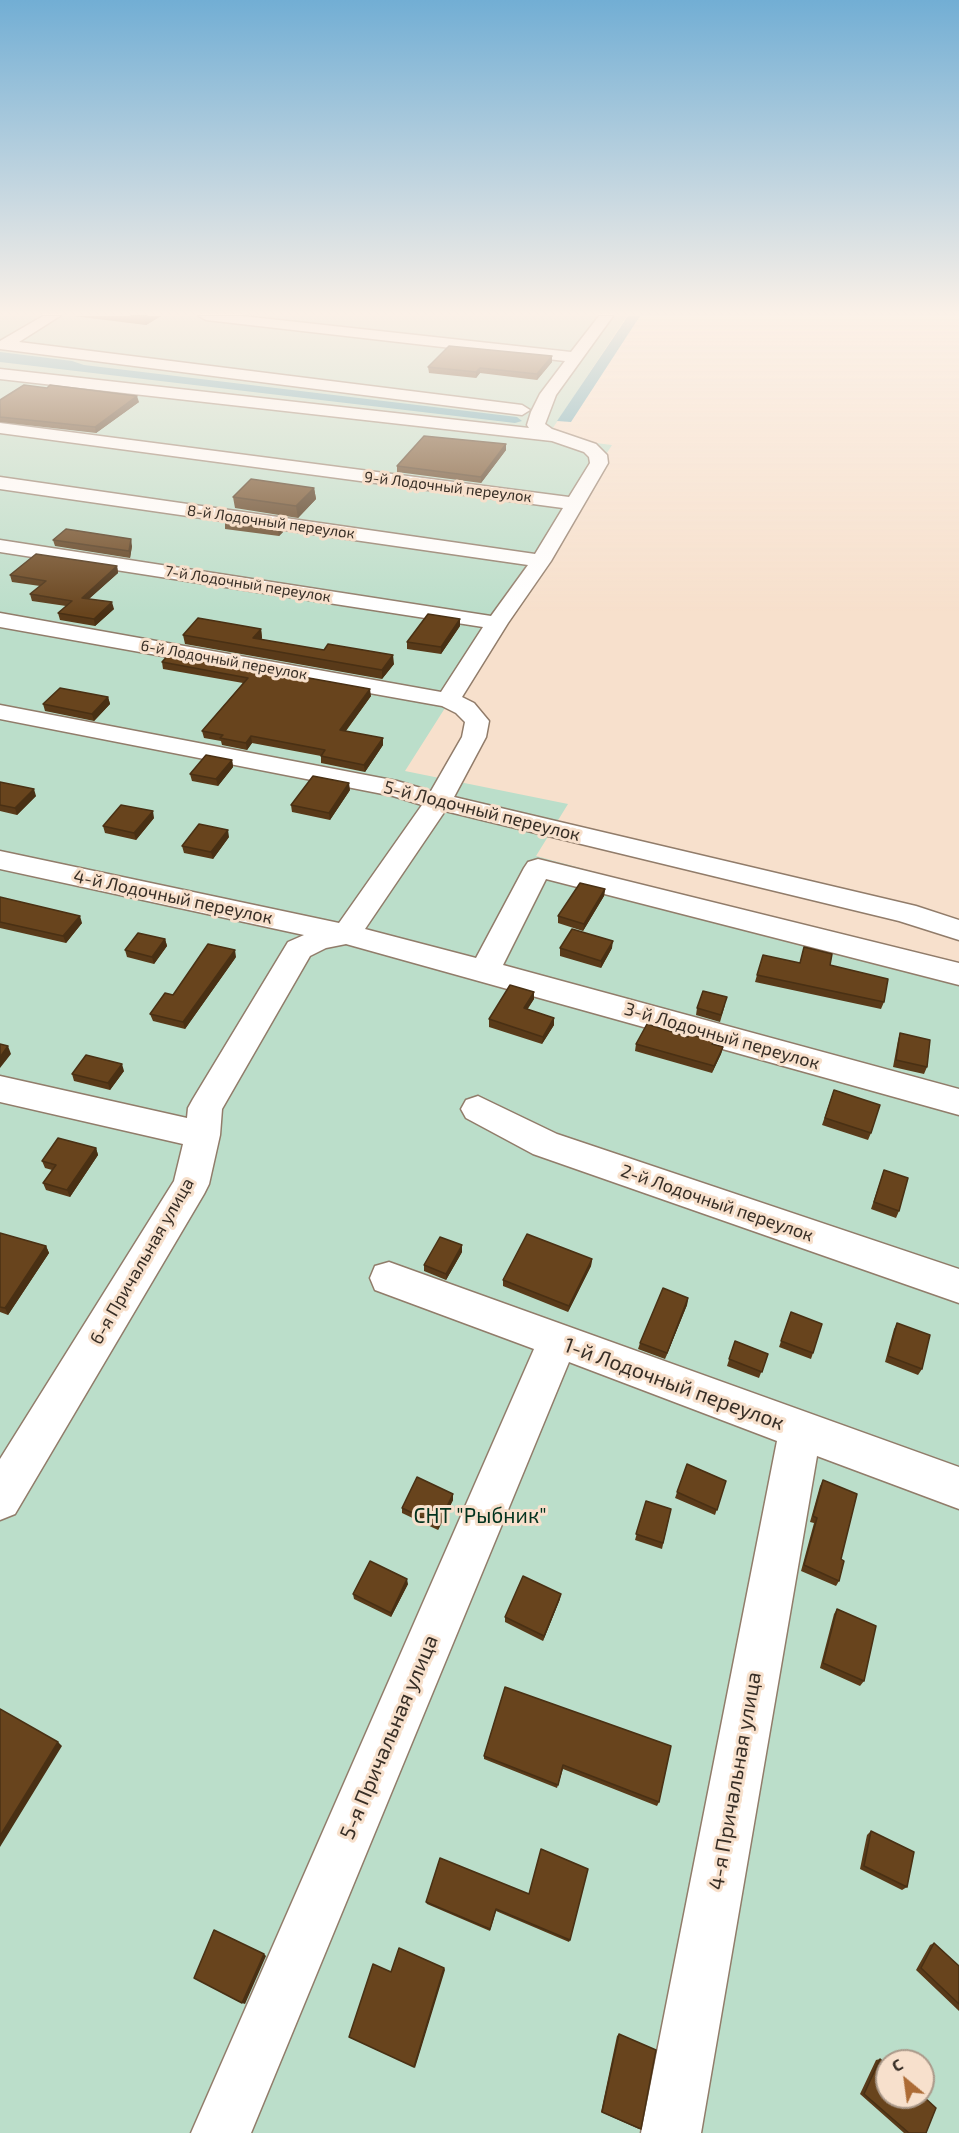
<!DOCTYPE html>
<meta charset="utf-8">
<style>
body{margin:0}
#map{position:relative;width:959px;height:2133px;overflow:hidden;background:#f7e0cc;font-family:"Exo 2",sans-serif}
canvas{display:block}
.north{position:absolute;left:875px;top:2049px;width:60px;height:60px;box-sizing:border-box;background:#f7e0cc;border:2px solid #aa998a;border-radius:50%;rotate:331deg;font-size:16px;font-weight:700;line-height:24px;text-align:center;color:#372e26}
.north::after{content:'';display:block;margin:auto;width:21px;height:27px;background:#ac6b35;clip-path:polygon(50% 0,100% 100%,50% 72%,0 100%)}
</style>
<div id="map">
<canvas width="959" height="2133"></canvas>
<div class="north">С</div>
</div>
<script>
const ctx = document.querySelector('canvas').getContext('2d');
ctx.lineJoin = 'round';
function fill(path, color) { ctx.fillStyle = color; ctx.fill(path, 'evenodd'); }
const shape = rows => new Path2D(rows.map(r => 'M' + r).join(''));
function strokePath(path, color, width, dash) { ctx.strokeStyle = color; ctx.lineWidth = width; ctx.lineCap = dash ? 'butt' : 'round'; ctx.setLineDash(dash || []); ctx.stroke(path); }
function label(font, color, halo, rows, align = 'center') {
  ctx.font = font + ' "Exo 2",sans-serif'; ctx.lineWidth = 6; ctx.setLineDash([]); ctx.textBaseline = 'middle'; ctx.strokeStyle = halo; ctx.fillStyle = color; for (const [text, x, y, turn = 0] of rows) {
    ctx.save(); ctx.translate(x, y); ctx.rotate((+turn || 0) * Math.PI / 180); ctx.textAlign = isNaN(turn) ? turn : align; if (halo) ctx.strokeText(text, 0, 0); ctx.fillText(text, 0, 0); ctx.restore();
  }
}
const green = shape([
 [0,316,627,316,547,437,612,445,405,771,568,804,536,856,959,971,959,2133,0,2133],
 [887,2061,923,2061,923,2097,887,2097]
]);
const water = shape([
 [628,316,640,316,571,422,557,421],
 [0,352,72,361,84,365,517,417,522,421,515,423,0,362]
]);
const minor = shape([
 [43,316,60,316,19,342,522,405,530,410,522,415,0,349,0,341,43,316],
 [199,316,242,316,571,352,599,316,613,316,556,395,545,424,552,429,596,444,607,455,608,463,551,561,508,623,462,697,474,703,489,721,486,737,454,797,916,906,959,920,959,940,899,921,445,811,365,929,476,958,524,868,528,862,538,859,959,963,959,985,546,879,503,965,959,1089,959,1115,346,944,326,948,310,956,222,1109,220,1135,209,1184,204,1194,15,1514,0,1520,0,1459,174,1181,183,1144,0,1102,0,1076,187,1118,188,1108,193,1099,288,942,304,935,0,869,0,851,339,923,422,805,393,796,0,719,0,705,397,781,431,791,462,737,465,722,456,713,442,706,0,627,0,613,441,692,483,627,0,552,0,540,491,616,528,565,0,489,0,477,535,554,563,508,0,433,0,423,569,497,590,463,589,457,584,452,552,441,0,379,0,369,529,428,527,425,531,412,540,394,565,361,206,320,199,316],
 [478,1096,557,1134,959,1269,959,1303,533,1154,466,1118,461,1109,466,1100,478,1096],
 [389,1262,959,1467,959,1509,817,1456,701,2133,641,2133,777,1441,569,1362,251,2133,191,2133,534,1349,375,1290,370,1278,375,1266,389,1262]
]);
const wall = shape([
 [73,316,161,316,146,325],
 [552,362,537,380,480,373,476,378,429,373,428,367],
 [47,388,139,402,96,433,0,422,0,400],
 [506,444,506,450,481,483,397,472,397,466],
 [314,488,316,499,298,518,235,508,233,497],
 [225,522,282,526,283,532,279,536,225,529],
 [53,540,132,546,130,558,55,546],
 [117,566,118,573,89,599,114,609,95,626,60,620,58,613,66,606,32,601,30,594,40,586,12,582,10,575],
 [460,626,441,654,407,649,407,642],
 [261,629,262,638,261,640,394,664,382,679,185,644,183,635],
 [162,662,371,696,346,731,383,745,365,772,321,763,321,756,252,743,247,750,222,745,221,741,204,738,202,731,243,683,163,669],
 [108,697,110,704,94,721,45,711,43,704],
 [232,760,233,767,218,786,192,781,190,774],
 [0,782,36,796,17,815,0,811],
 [350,790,330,820,292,812,291,805],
 [154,818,136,840,105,833,103,826],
 [229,837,213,859,184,853,182,846],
 [605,889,604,896,583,931,558,923,558,916],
 [0,897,82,923,66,943,0,928],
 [165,939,167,946,154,964,127,957,125,950],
 [560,948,612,948,601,968,560,956],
 [236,957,185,1029,153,1021,150,1014,173,995],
 [800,963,884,1002,881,1009,755,982,757,975],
 [534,992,534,999,527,1009,554,1018,554,1025,542,1044,489,1027,489,1019],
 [725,1005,720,1022,696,1015,697,1008],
 [900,1033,927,1067,924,1074,893,1067,898,1040],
 [636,1044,712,1044,723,1047,721,1054,712,1073,635,1051],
 [124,1071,110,1090,74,1081,72,1074],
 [834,1090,871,1133,868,1140,822,1125],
 [96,1148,98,1155,70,1197,46,1190,43,1183,52,1170,45,1168,42,1161],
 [884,1170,899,1211,896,1218,871,1209],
 [0,1233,46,1246,49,1253,8,1315,0,1312],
 [462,1252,446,1280,424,1271,424,1265],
 [592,1259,591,1266,568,1312,503,1286,503,1280],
 [688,1298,687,1305,665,1359,638,1349,640,1343],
 [791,1312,813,1353,811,1359,779,1347],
 [897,1323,922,1369,918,1375,885,1362,894,1329],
 [735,1341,768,1354,759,1378,727,1366],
 [687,1464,726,1481,715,1515,675,1498],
 [823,1480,841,1559,839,1581,836,1586,801,1571,814,1523,810,1522,820,1486],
 [453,1494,453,1500,438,1530,402,1513,402,1508],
 [646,1501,671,1509,662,1549,635,1540],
 [408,1584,391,1617,354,1599,353,1594],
 [560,1599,543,1641,505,1622,505,1617],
 [837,1609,864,1681,860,1686,820,1668,834,1614],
 [505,1687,659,1802,657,1806,563,1769,557,1788,484,1759,484,1756],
 [871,1831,907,1887,902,1890,860,1869,867,1835],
 [440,1858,570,1940,569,1942,496,1911,490,1931,427,1904,426,1902],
 [934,1943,959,1966,959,2011,916,1970,930,1945],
 [619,2034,641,2129,639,2129,601,2112,617,2036],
 [880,2059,926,2133,904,2133,860,2094,876,2060]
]);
const shadedWall = shape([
 [147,316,161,316,146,325,144,317],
 [552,356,552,362,537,380,537,374],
 [480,368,480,373,476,378,476,372],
 [137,396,139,402,96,433,95,427],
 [506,444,506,450,481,483,481,477],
 [314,488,316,499,298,518,296,506],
 [282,526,283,532,279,536,278,530],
 [131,539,132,546,130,558,129,551],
 [117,566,118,573,83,604,82,598],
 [112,602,114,609,95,626,94,619],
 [460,619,460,626,441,654,441,647],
 [261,629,262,638,254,647,253,638],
 [393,655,394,664,382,679,382,670],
 [370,689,371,696,341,737,340,730],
 [108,697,110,704,94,721,92,714],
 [251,736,252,743,247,750,246,743],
 [383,738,383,745,365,772,364,765],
 [232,760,233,767,218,786,216,779],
 [349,783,350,790,330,820,329,813],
 [34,789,36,796,17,815,15,808],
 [153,811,154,818,136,840,134,833],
 [228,830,229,837,213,859,211,852],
 [605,889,604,896,583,931,584,924],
 [80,916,82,923,66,943,63,936],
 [165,939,167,946,154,964,152,957],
 [613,941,612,948,601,968,601,961],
 [235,950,236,957,185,1029,183,1022],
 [534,992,534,999,524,1015,524,1008],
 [554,1018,554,1025,542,1044,543,1037],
 [8,1046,11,1054,0,1068,0,1057],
 [723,1047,721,1054,712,1073,714,1066],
 [122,1064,124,1071,110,1090,108,1083],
 [96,1148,98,1155,70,1197,67,1190],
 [462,1245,462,1252,446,1280,446,1274],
 [46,1246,49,1253,8,1315,5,1308],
 [592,1259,591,1266,568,1312,569,1306],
 [688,1298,687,1305,665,1359,667,1353],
 [453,1494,453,1500,438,1530,438,1525],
 [407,1579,408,1584,391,1617,391,1613],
 [561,1594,560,1599,543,1641,544,1636],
 [58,1742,62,1746,0,1847,0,1836],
 [264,1954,266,1956,245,2004,242,2003],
 [444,1968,445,1970,415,2068,414,2067]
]);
const building = shape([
 [131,316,147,316,144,317,131,316],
 [449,346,552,356,537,374,480,368,476,372,428,367,449,346],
 [24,385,47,388,50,385,137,396,95,427,0,417,0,400,24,385],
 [424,436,506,444,481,477,397,466,424,436],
 [251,479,314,488,296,506,233,497,251,479],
 [229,518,282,526,278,530,225,522,229,518],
 [66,529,131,539,129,551,53,540,66,529],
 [36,554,117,566,82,598,112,602,94,619,58,613,72,601,30,594,46,581,10,575,36,554],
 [428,614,460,619,441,647,407,642,428,614],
 [198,618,261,629,253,638,324,650,328,644,393,655,382,670,183,635,198,618],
 [170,653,370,689,340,730,383,738,364,765,321,756,325,750,251,736,246,743,220,738,223,735,202,731,248,678,162,662,170,653],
 [60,688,108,697,92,714,43,704,60,688],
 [206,755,232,760,216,779,190,774,206,755],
 [313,776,349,783,329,813,291,805,313,776],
 [0,782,34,789,15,808,0,805,0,782],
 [121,805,153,811,134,833,103,826,121,805],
 [199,824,228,830,211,852,182,846,199,824],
 [580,883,605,889,584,924,558,916,580,883],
 [0,897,80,916,63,936,0,922,0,897],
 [572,929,613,941,601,961,560,948,572,929],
 [138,933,165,939,152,957,125,950,138,933],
 [208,944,235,950,183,1022,150,1014,165,993,173,995,208,944],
 [804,947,832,954,830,965,888,979,884,1002,757,975,763,955,800,963,804,947],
 [510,985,534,992,524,1008,554,1018,543,1037,489,1019,510,985],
 [703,991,727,997,721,1015,697,1008,703,991],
 [647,1024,688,1037,689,1034,713,1041,712,1044,723,1047,714,1066,636,1044,647,1024],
 [900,1033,930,1040,927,1067,896,1060,900,1033],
 [0,1044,8,1046,0,1057,0,1044],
 [86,1055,122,1064,108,1083,72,1074,86,1055],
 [834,1090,880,1105,871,1133,825,1118,834,1090],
 [58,1138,96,1148,67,1190,43,1183,56,1165,42,1161,58,1138],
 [884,1170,908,1178,899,1211,874,1202,884,1170],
 [0,1233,46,1246,5,1308,0,1307,0,1233],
 [527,1234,592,1259,569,1306,503,1280,527,1234],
 [440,1237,462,1245,446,1274,424,1265,440,1237],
 [663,1288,688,1298,667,1353,640,1343,663,1288],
 [791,1312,822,1324,813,1353,781,1341,791,1312],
 [897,1323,930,1335,922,1369,888,1356,897,1323],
 [735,1341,768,1354,762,1372,729,1359,735,1341],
 [687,1464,726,1481,717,1510,677,1492,687,1464],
 [417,1477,453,1494,438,1525,402,1508,417,1477],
 [823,1480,857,1494,841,1559,844,1561,839,1581,804,1565,817,1518,813,1516,823,1480],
 [646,1501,671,1509,663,1543,636,1534,646,1501],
 [370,1561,407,1579,391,1613,353,1594,370,1561],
 [523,1576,561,1594,544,1636,505,1617,523,1576],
 [837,1609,876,1626,864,1681,823,1663,837,1609],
 [505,1687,671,1746,659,1802,563,1765,558,1785,484,1756,505,1687],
 [0,1709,58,1742,0,1836,0,1709],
 [871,1831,914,1852,907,1887,864,1866,871,1831],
 [541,1849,588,1869,570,1940,496,1909,490,1929,426,1902,440,1858,529,1894,541,1849],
 [214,1930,264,1954,242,2003,194,1978,214,1930],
 [934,1943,959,1966,959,2004,921,1968,934,1943],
 [399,1948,444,1968,414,2067,349,2037,373,1964,391,1972,399,1948],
 [619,2034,656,2050,641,2129,602,2112,619,2034],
 [880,2059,887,2065,887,2097,923,2097,923,2096,936,2108,926,2133,909,2133,864,2094,880,2059]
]);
const farStreetnames = [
 ["9-й Лодочный переулок",448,487,7],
 ["8-й Лодочный переулок",271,522,8],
 ["7-й Лодочный переулок",248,584,9],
 ["6-й Лодочный переулок",224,660,10]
];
const streetNames = [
 ["5-й Лодочный переулок",482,811,14],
 ["4-й Лодочный переулок",173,897,12],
 ["3-й Лодочный переулок",722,1036,16],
 ["2-й Лодочный переулок",717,1203,19],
 ["6-я Причальная улица",142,1261,-60]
];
const nearStreetnames = [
 ["1-й Лодочный переулок",674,1384,20],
 ["5-я Причальная улица",389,1737,-67],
 ["4-я Причальная улица",735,1781,-80]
];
const nearParknames = [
 ["СНТ \"Рыбник\"",480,1516]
];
fill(green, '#bbdeca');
fill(water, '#61a6b5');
strokePath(minor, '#917c6a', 3);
fill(minor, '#fff');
fill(wall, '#593a19');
fill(shadedWall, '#493014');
fill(building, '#68441d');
strokePath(building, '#493014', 1.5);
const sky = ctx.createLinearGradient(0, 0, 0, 614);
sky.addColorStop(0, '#72aed4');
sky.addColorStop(0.51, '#fbf1e8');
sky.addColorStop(1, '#fbf1e800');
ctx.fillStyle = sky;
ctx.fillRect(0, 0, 959, 614);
label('15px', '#372e26', '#f7e0cc', farStreetnames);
label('18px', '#372e26', '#f7e0cc', streetNames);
label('21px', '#372e26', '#f7e0cc', nearStreetnames);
label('21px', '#01321e', '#f7e0cc', nearParknames);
</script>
